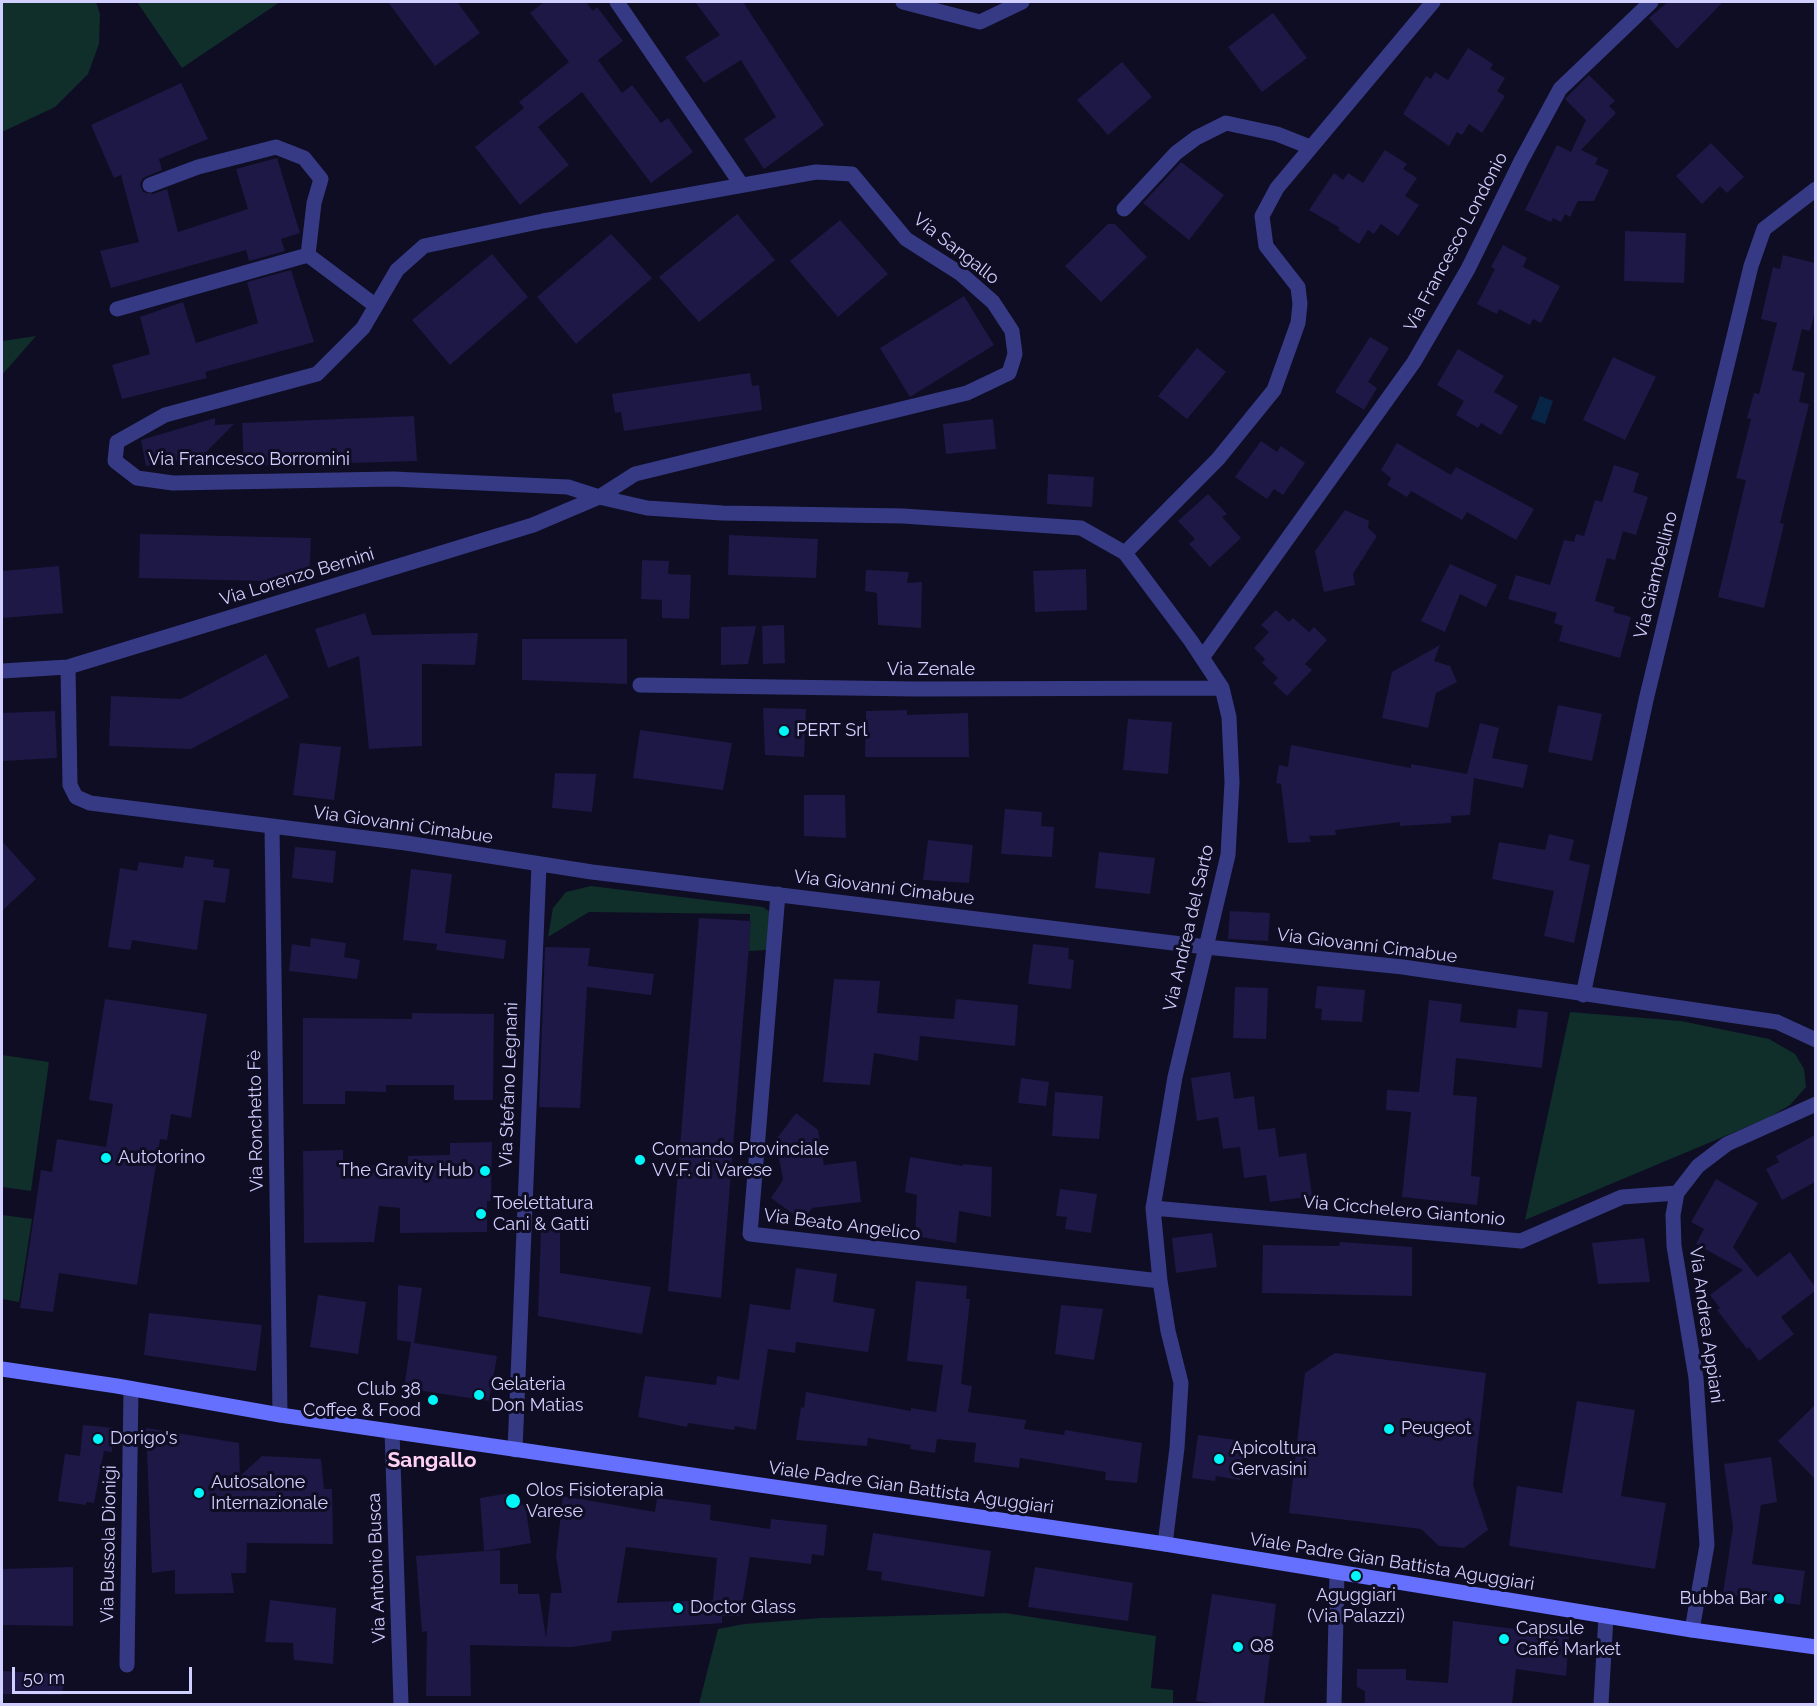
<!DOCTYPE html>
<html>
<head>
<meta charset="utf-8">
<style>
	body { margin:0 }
	#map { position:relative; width:1817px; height:1706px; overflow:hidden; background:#0f0d23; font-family:Raleway,sans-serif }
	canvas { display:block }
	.frame { position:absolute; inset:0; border:3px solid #d1cfff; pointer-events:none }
	.scale { position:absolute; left:12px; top:1667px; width:180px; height:27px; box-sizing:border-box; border:3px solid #d1cfff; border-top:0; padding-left:8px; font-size:18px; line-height:21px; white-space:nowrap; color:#d1cfff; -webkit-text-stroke:4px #0f0d23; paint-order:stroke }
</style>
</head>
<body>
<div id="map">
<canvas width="1817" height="1706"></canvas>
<div class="frame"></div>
<div class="scale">50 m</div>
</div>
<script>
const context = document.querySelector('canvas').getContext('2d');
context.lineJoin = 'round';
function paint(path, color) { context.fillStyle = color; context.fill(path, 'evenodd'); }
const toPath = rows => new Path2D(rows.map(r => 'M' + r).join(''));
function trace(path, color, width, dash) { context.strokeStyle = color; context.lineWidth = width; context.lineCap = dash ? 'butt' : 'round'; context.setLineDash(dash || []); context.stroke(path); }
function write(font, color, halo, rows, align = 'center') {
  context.font = font + ' Raleway,sans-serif'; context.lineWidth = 6; context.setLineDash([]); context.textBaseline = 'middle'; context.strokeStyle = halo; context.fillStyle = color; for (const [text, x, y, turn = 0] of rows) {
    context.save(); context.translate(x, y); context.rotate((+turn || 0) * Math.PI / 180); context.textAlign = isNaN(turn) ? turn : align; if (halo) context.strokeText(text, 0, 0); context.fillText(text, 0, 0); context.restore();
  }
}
const green = toPath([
	[2,2,96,2,100,14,99,44,88,74,55,107,2,132],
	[137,2,280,2,182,68],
	[36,336,2,375,2,341],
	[591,886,763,907,770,912,767,950,749,951,750,914,589,912,548,937,553,908,566,892],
	[1570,1012,1681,1021,1769,1039,1795,1054,1804,1069,1806,1087,1790,1105,1768,1118,1525,1220],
	[2,1055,49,1062,31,1191,2,1187],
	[2,1215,32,1219,19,1302,2,1299],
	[1005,1613,1156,1636,1151,1688,1173,1690,1173,1704,699,1704,718,1629,744,1624,821,1618]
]);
const water = toPath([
	[1540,396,1553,401,1545,424,1531,419]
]);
const building = toPath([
	[388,2,457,2,480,33,435,66],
	[544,2,586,2,593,11,597,7,623,41,598,60,622,93,632,85,661,123,668,118,693,152,651,183,582,92,538,127,569,165,520,205,475,147,524,108,519,102,569,62,530,13],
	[695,2,743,2,824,125,764,169,744,139,776,117,741,60,704,83,685,57,720,35],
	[1668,2,1723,2,1677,49,1649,18],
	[1273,13,1307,58,1262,92,1228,47],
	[1468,48,1493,64,1490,69,1505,78,1497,91,1505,96,1482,133,1469,124,1462,135,1457,132,1449,146,1403,114,1426,76,1431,79,1435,72,1448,80],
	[1122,62,1152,97,1108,135,1077,100],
	[1589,75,1615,101,1609,106,1616,113,1581,150,1598,158,1595,164,1609,170,1594,201,1578,201,1570,217,1565,214,1561,222,1553,218,1551,222,1525,210,1557,145,1571,152,1586,120,1565,99],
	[181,83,208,139,159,159,162,170,143,178,140,184,143,192,153,194,167,189,178,232,248,209,236,169,277,158,300,233,281,239,285,251,249,261,246,250,111,288,100,251,139,242,121,175,114,178,91,125],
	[1711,143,1744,177,1727,193,1720,186,1702,204,1676,176],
	[1385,150,1407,164,1403,169,1417,178,1405,196,1419,205,1398,236,1381,224,1374,234,1368,230,1359,244,1338,230,1340,228,1309,210,1334,173,1343,180,1348,173,1363,183],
	[1181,162,1224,195,1189,240,1143,203],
	[737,214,775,260,699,322,659,277],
	[840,220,888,274,838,317,790,261],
	[1108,224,1115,224,1147,257,1101,302,1065,266],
	[1625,231,1686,233,1684,283,1624,281],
	[611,234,652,278,576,344,537,297],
	[1503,245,1527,258,1523,267,1560,286,1541,323,1533,319,1530,325,1499,309,1497,314,1477,304,1495,269,1491,267],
	[492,254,528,297,450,365,412,320],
	[1783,255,1815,263,1815,311,1810,331,1802,329,1792,370,1805,373,1799,402,1809,404,1780,523,1784,524,1764,608,1718,597,1746,480,1736,478,1751,419,1747,418,1754,393,1759,394,1777,323,1761,319,1773,267,1780,269],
	[291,270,314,342,205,372,207,378,122,399,112,365,150,354,140,317,183,302,196,343,258,323,247,282],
	[964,296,994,345,910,397,880,348],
	[1370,337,1389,348,1368,382,1377,388,1364,410,1335,392],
	[1197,348,1226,372,1187,419,1158,396],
	[1458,349,1504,376,1494,392,1518,406,1501,435,1481,423,1478,428,1456,415,1464,401,1437,385],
	[1613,357,1656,377,1625,440,1583,420],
	[750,373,752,386,759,385,762,410,624,431,621,412,615,413,612,394],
	[414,416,417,461,244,466,242,423],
	[215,418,215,425,234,424,202,456,146,466,141,440],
	[993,419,996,449,946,454,943,424],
	[1261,441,1277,452,1281,446,1305,463,1283,495,1274,489,1267,499,1235,477],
	[1397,443,1451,475,1456,467,1534,509,1516,540,1467,512,1462,520,1411,491,1407,497,1387,485,1391,478,1381,470],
	[1614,465,1639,473,1633,492,1648,497,1636,535,1623,531,1615,560,1607,558,1595,601,1615,607,1613,612,1631,617,1620,658,1559,641,1563,626,1554,623,1557,613,1508,599,1516,575,1550,585,1564,540,1574,542,1576,534,1584,536,1595,500,1602,502],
	[1048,474,1094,477,1092,507,1047,504],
	[1208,494,1227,514,1222,517,1241,538,1210,567,1189,544,1195,539,1178,521],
	[1345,510,1369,521,1368,528,1377,536,1353,574,1355,585,1324,592,1315,551],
	[140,534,311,538,309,582,139,578],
	[729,535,818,539,816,578,728,575],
	[642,560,669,561,668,574,691,575,689,619,662,618,662,600,641,599],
	[1450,564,1497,585,1486,607,1460,594,1445,632,1421,621],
	[59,566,63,613,2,618,2,571],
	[1086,569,1087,610,1035,612,1033,571],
	[866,570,909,572,907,583,922,582,921,628,878,625,877,593,865,591],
	[1276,610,1289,622,1293,618,1309,632,1314,627,1327,640,1305,664,1312,670,1287,696,1273,683,1278,678,1262,663,1265,659,1254,648,1269,632,1261,625],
	[365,613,372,635,478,633,475,665,422,664,422,746,369,749,359,656,328,668,315,629],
	[784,625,785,663,763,664,762,626],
	[756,626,748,664,721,665,721,627],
	[522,639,627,639,627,684,522,680],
	[1440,645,1434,661,1450,666,1457,682,1436,693,1428,728,1382,718,1392,672],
	[266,654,289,697,191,749,109,746,111,696,181,699],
	[1558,705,1602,714,1592,761,1548,752],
	[763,708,806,709,804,757,765,755],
	[907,710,907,715,968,713,969,757,865,757,866,711],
	[55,711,57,758,2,761,2,713],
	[1128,719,1172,722,1168,774,1123,770],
	[1480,723,1499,728,1492,758,1528,765,1523,788,1474,778,1470,815,1451,816,1451,823,1400,826,1400,822,1335,830,1336,835,1309,836,1311,842,1288,843,1281,784,1276,783,1279,765,1288,767,1291,745,1411,768,1411,764,1467,774],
	[640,730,732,743,723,790,633,778],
	[300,743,341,747,334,800,293,795],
	[555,773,596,774,592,812,552,808],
	[804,795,845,795,846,838,804,836],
	[1005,809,1042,812,1041,826,1054,827,1052,857,1001,854],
	[1549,834,1574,840,1569,860,1590,865,1574,943,1544,936,1554,891,1492,879,1499,842,1545,850],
	[928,840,973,845,969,883,923,880],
	[2,841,36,879,2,911],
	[295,847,336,851,333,883,292,878],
	[1099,852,1155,858,1150,894,1095,888],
	[185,856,214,860,213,867,230,869,225,903,204,900,197,950,132,940,130,950,108,947,120,868,137,871,139,862,183,868],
	[411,869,452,874,445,933,506,940,504,959,436,950,437,944,403,940],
	[1230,911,1270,913,1268,941,1228,939],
	[699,918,751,921,721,1298,668,1291],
	[311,938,346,943,344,957,360,960,357,979,289,971,292,944,310,947],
	[1033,944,1069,948,1068,959,1074,960,1071,989,1028,984],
	[545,947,590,948,588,966,654,974,651,995,587,987,580,1108,539,1107],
	[834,979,880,981,877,1013,954,1019,956,999,1018,1005,1015,1046,920,1036,918,1061,874,1053,870,1085,823,1082],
	[1317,986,1365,990,1362,1022,1321,1020,1322,1009,1315,1008],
	[1235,987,1268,988,1266,1039,1233,1038],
	[105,999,207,1014,191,1118,171,1114,167,1140,160,1139,137,1285,59,1273,53,1312,20,1308,41,1170,52,1172,57,1139,106,1147,113,1104,89,1100],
	[1429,1000,1462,1004,1460,1022,1516,1028,1518,1009,1548,1012,1542,1068,1456,1058,1453,1095,1477,1097,1471,1176,1480,1177,1477,1205,1402,1197,1411,1112,1386,1110,1387,1090,1419,1092],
	[412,1013,494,1014,493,1100,454,1100,454,1085,386,1085,386,1092,345,1091,345,1104,303,1104,303,1018,412,1019],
	[1230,1072,1234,1099,1254,1096,1258,1130,1275,1128,1279,1157,1306,1153,1312,1196,1270,1202,1266,1175,1244,1178,1240,1147,1223,1149,1218,1117,1197,1121,1191,1078],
	[1021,1078,1049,1082,1046,1106,1018,1103],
	[1055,1092,1103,1096,1099,1139,1052,1136],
	[796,1113,818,1130,824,1165,856,1161,861,1202,812,1208,803,1221,771,1198,783,1180,779,1157,769,1149],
	[1815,1135,1815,1182,1782,1200,1766,1169,1779,1162,1776,1156],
	[492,1142,491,1201,487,1201,487,1232,400,1233,400,1208,379,1206,374,1242,304,1243,303,1151,343,1150,343,1166,408,1165,408,1156,450,1155,450,1143],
	[910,1157,963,1166,963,1164,992,1167,991,1217,959,1211,956,1243,915,1236,917,1195,905,1192],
	[1716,1179,1758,1203,1733,1247,1757,1277,1790,1252,1815,1287,1815,1291,1781,1317,1794,1334,1759,1361,1749,1347,1747,1349,1717,1310,1720,1308,1710,1295,1743,1270,1696,1244,1704,1229,1691,1222],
	[1060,1189,1097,1194,1091,1233,1065,1229,1067,1217,1056,1216],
	[541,1230,560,1231,560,1273,651,1287,642,1334,538,1316],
	[1212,1233,1217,1267,1176,1273,1172,1238],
	[1644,1238,1650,1282,1598,1284,1592,1243],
	[1340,1242,1412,1247,1412,1296,1262,1293,1263,1245,1339,1246],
	[796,1268,837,1274,833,1302,875,1309,868,1352,796,1342,795,1353,768,1349,756,1430,735,1426,734,1430,688,1423,687,1427,638,1417,645,1376,716,1385,717,1376,739,1380,750,1304,790,1310],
	[916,1281,967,1286,966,1299,970,1299,961,1384,972,1386,968,1412,1026,1420,1024,1429,1064,1435,1065,1430,1142,1443,1137,1483,1105,1480,1106,1472,1020,1458,1019,1468,974,1462,976,1443,937,1439,935,1453,910,1449,911,1445,868,1438,867,1446,796,1440,801,1407,804,1408,806,1392,911,1411,911,1408,936,1412,943,1365,907,1361],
	[398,1285,422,1288,414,1343,497,1356,489,1401,404,1388,411,1342,397,1340],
	[318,1295,366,1302,358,1354,310,1347],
	[1061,1305,1103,1309,1094,1360,1055,1354],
	[149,1313,262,1325,256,1371,144,1355],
	[1335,1353,1486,1373,1473,1485,1488,1530,1464,1548,1439,1546,1421,1529,1289,1513,1305,1373],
	[1577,1401,1635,1410,1621,1496,1666,1503,1655,1569,1509,1546,1517,1486,1562,1493],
	[1815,1405,1815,1479,1778,1441],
	[83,1425,114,1428,112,1452,104,1451,94,1503,86,1502,86,1505,58,1501,65,1454,80,1456],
	[146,1428,239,1443,240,1476,262,1456,321,1459,324,1489,332,1489,333,1544,247,1543,246,1573,231,1573,234,1593,175,1594,175,1570,152,1573],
	[1198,1435,1245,1441,1240,1480,1216,1476,1215,1481,1192,1478],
	[1771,1457,1777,1502,1761,1505,1752,1564,1805,1571,1800,1605,1723,1594,1733,1527,1724,1464],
	[516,1492,517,1499,521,1498,521,1505,525,1504,531,1543,484,1551,480,1498],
	[563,1496,655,1512,657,1498,711,1505,710,1520,770,1529,771,1519,827,1525,824,1556,812,1554,811,1564,750,1557,740,1616,722,1616,722,1623,612,1631,611,1641,572,1647,470,1645,471,1696,426,1696,427,1631,422,1632,416,1556,500,1550,500,1584,518,1584,518,1594,539,1594,546,1638,551,1593,562,1593,556,1556],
	[626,1547,717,1558,713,1600,617,1603],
	[873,1533,991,1551,984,1597,881,1580,882,1572,867,1570],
	[73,1567,73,1626,3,1625,2,1569],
	[1035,1567,1133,1583,1128,1621,1028,1607],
	[1212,1594,1276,1604,1264,1704,1221,1704,1196,1701],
	[270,1600,336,1608,333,1664,294,1660,293,1643,265,1642],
	[1453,1621,1569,1636,1566,1676,1516,1669,1512,1704,1365,1704,1365,1691,1357,1687,1357,1669,1406,1669,1406,1680,1448,1683],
	[2,1671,65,1674,62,1695,2,1694]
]);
const street = toPath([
	[617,2,741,184],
	[903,2,980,22,1022,2],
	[816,172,852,174,906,239,961,274,993,302,1012,331,1015,354,1009,373,967,393,635,474,599,497,568,487,393,479,173,483,137,478,115,461,117,442,165,415,317,374,363,328,397,270,424,246,543,221,816,172],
	[150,185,198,167,276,147,304,158,321,179,314,203,308,255],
	[1124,209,1176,153,1196,138,1226,123,1277,134,1310,147],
	[117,309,308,255,376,306],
	[1125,553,1218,459,1274,390,1298,323,1300,304,1298,287,1266,246,1262,216,1277,188,1433,2],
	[1202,658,1414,362,1468,269,1521,161,1560,89,1651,2],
	[68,667,70,785,76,797,90,803,406,843,592,872,1206,947,1403,967,1777,1022,1816,1040],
	[2,671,68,667,533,525,599,497,647,508,722,513,903,516,1081,528,1125,553,1191,641,1222,688,1229,717,1232,782,1228,855,1175,1077,1153,1208,1160,1281,1168,1331,1181,1383,1177,1448,1165,1544],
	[640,685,917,689,1222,688],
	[272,826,280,1415],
	[778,894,750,1234,1160,1281],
	[1583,995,1646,700,1751,266,1764,229,1816,189],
	[1153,1208,1521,1241,1622,1197,1677,1193],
	[392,1431,401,1704],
	[515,1450,539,865],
	[1692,1630,1707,1545,1696,1378,1674,1246,1673,1215,1677,1193,1698,1166,1727,1144,1816,1104],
	[127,1665,131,1389],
	[1334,1704,1337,1573],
	[1601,1704,1606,1616]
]);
const secondary = toPath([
	[2,1369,117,1386,280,1415,1165,1544,1692,1630,1816,1647]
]);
const markers = [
	[784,731,6,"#00f7fa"],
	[106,1158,6,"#00f7fa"],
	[640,1160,6,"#00f7fa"],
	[485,1171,6,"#00f7fa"],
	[481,1214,6,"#00f7fa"],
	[479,1395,6,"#00f7fa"],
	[433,1400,6,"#00f7fa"],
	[1389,1429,6,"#00f7fa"],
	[98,1439,6,"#00f7fa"],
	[1219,1459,6,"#00f7fa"],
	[199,1493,6,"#00f7fa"],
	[513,1501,8,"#00f7fa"],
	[1356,1576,6,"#00f7fa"],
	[1779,1599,6,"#00f7fa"],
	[678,1608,6,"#00f7fa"],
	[1504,1639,6,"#00f7fa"],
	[1238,1647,6,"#00f7fa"]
];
const streetNames = [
	["Via Francesco Londonio",1456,242,-62],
	["Via Sangallo",956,249,38],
	["Via Francesco Borromini",249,460],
	["Via Giambellino",1656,575,-76],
	["Via Lorenzo Bernini",297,577,-17],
	["Via Zenale",931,670],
	["Via Giovanni Cimabue",403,825,8],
	["Via Giovanni Cimabue",884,888,7],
	["Via Andrea del Sarto",1189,928,-77],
	["Via Giovanni Cimabue",1367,946,7],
	["Via Stefano Legnani",509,1085,-88],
	["Via Ronchetto Fè",256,1121,-91],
	["Via Cicchelero Giantonio",1404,1211,5],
	["Via Beato Angelico",842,1225,7],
	["Via Andrea Appiani",1706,1325,82],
	["Viale Padre Gian Battista Aguggiari",911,1488,8],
	["Via Bussola Dionigi",109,1544,-89],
	["Viale Padre Gian Battista Aguggiari",1392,1562,9],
	["Via Antonio Busca",377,1568,-92]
];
const poiNames = [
	["PERT Srl",796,731],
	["Comando Provinciale",652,1150],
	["VV.F. di Varese",652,1171],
	["Autotorino",118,1158],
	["The Gravity Hub",473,1171,"right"],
	["Toelettatura",493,1204],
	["Cani & Gatti",493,1225],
	["Gelateria",491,1385],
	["Don Matias",491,1406],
	["Club 38",421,1390,"right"],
	["Coffee & Food",421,1411,"right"],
	["Peugeot",1401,1429],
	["Dorigo's",110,1439],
	["Apicoltura",1231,1449],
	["Gervasini",1231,1470],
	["Autosalone",211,1483],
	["Internazionale",211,1504],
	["Olos Fisioterapia",526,1491],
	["Varese",526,1512],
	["Aguggiari",1356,1596,"center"],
	["(Via Palazzi)",1356,1617,"center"],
	["Bubba Bar",1767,1599,"right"],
	["Doctor Glass",690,1608],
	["Capsule",1516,1629],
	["Caffé Market",1516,1650],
	["Q8",1250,1647]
];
const quarterNames = [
	["Sangallo",432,1461]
];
paint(green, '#102e2a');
paint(water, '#092546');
paint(building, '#1d1845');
trace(street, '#363a85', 15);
trace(secondary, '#6670ff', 15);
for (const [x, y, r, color] of markers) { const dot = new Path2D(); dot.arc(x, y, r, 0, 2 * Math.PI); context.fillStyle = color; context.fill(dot); trace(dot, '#0f0d23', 2); }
write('18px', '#d1cfff', '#0f0d23', streetNames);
write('18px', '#d1cfff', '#0f0d23', poiNames, 'left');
write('bold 21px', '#ffd1f2', '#0f0d23', quarterNames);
</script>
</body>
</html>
